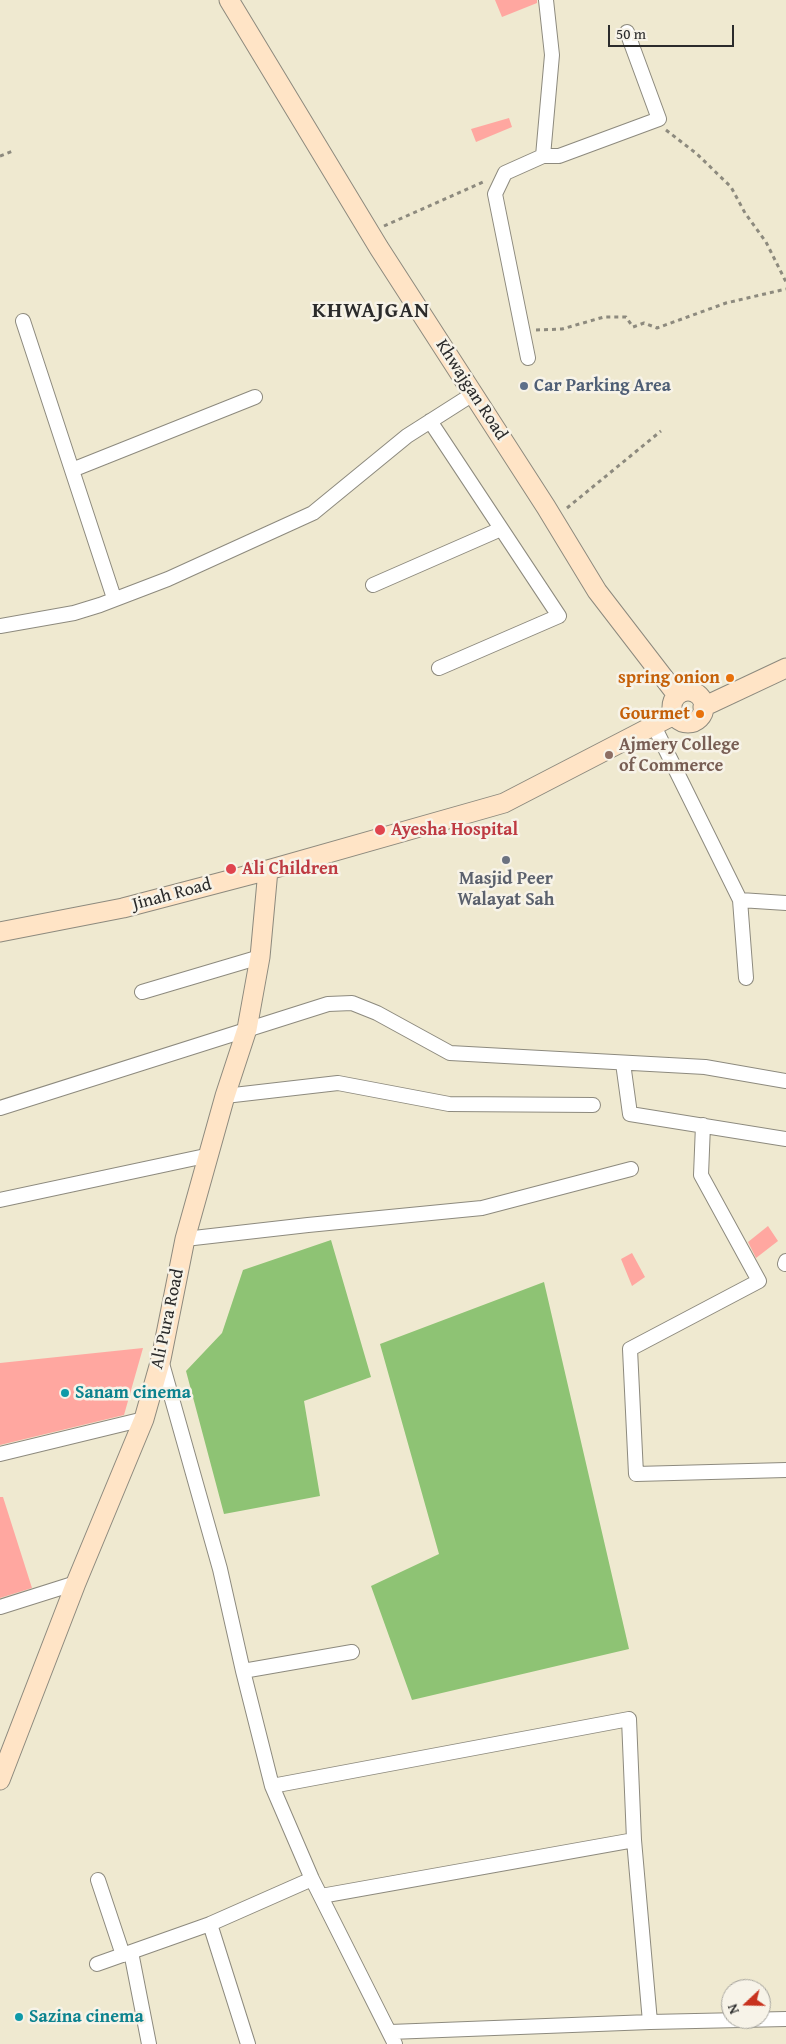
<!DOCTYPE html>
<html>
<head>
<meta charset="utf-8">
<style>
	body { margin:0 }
	#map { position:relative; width:786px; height:2044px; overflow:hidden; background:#efe9d0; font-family:"Gentium Book Plus",serif }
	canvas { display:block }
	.north { position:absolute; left:721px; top:1979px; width:50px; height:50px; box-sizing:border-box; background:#f7f3e8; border:1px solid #a5a39c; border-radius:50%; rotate:249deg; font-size:14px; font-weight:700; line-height:20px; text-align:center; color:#2b2b2b }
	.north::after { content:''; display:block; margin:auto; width:18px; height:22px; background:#c8321e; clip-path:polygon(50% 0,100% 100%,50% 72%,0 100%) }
	.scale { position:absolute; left:608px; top:25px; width:126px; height:22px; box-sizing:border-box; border:2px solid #2b2b2b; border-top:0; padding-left:6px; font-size:15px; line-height:18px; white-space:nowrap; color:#2b2b2b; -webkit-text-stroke:4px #f7f3e8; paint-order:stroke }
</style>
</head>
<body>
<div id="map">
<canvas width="786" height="2044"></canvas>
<div class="north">N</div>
<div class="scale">50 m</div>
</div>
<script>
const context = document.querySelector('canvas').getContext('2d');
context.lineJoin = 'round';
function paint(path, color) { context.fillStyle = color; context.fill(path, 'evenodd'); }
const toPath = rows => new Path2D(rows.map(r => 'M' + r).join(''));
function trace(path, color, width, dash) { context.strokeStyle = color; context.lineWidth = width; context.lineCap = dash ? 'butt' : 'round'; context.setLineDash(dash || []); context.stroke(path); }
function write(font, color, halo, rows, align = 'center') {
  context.font = font + ' "Gentium Book Plus",serif'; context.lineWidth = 5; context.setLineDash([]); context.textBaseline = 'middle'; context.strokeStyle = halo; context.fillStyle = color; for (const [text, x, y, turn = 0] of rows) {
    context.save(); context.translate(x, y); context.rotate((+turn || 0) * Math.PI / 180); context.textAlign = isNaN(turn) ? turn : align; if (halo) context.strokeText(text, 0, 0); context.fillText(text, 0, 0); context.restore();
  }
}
const green = toPath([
	[331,1240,371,1377,304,1401,320,1496,224,1514,186,1371,222,1333,243,1270],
	[544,1282,629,1649,412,1700,371,1586,439,1554,380,1344]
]);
const building = toPath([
	[495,0,537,0,537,3,502,17],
	[509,118,512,127,476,142,471,129],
	[768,1226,778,1241,756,1258,748,1242],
	[632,1253,645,1277,632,1286,621,1259],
	[143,1348,124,1415,0,1445,0,1363],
	[0,1497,3,1497,32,1588,0,1598]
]);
const path = toPath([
	[666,130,697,154,731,187,745,213,766,242,786,282],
	[0,156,13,151],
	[384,226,483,182],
	[536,330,562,329,604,317,626,317,633,327,644,323,657,328,726,303,786,289],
	[567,508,661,431]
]);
const street = toPath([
	[543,156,552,55,546,0],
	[23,321,114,598],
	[528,358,495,194,505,173,543,156,559,156,659,119,627,32],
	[430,421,559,616,439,668],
	[72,470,255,397],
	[373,585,501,529],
	[0,626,74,613,100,605,168,579,313,513,407,436,473,394],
	[654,726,740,900,746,978],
	[740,900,786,903],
	[142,992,260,957],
	[623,1063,630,1114,786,1139],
	[225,1096,338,1083,449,1104,593,1105],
	[0,1108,328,1004,352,1003,377,1013,450,1053,705,1067,786,1081],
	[703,1125,701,1175,759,1281,630,1349,636,1474,786,1470],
	[0,1200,210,1155],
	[185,1239,308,1225,482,1208,631,1169],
	[785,1264,786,1261],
	[161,1360,220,1569,243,1671,272,1786,629,1719,634,1840,650,2022],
	[0,1454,144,1419],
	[0,1607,76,1583],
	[243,1671,352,1652],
	[272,1786,312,1879,395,2044],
	[98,1880,123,1955],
	[321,1896,634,1840],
	[210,1924,248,2044],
	[131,1952,149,2044],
	[97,1964,210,1924,312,1879],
	[390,2032,650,2022,786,2019]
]);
const secondary = toPath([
	[229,0,379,248,546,507,597,591,677,695],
	'672 707a16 16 0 1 1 32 0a16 16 0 1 1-32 0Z',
	[703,707,786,668],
	[0,932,123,908,268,870,504,803,674,715],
	[0,1780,76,1583,144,1419,161,1359,185,1239,225,1096,247,1029,260,957,268,870]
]);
const markers = [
	[524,386,5,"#5c6f8a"],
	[730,678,5,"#e8710a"],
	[700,714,5,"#e8710a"],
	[609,755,5,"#8d6e63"],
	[380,830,6,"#e0444e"],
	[506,860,5,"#6b7280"],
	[231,869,6,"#e0444e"],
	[65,1393,5,"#0f9aa8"],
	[19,2017,5,"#0f9aa8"]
];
const serviceNames = [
	["Car Parking Area",534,386]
];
const streetNames = [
	["Khwajgan Road",471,390,57],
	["Jinah Road",172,895,-15],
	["Ali Pura Road",168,1319,-78]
];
const foodNames = [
	["spring onion",720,678],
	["Gourmet",690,714]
];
const educationNames = [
	["Ajmery College",619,745],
	["of Commerce",619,766]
];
const healthNames = [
	["Ayesha Hospital",391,830],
	["Ali Children",242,869]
];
const worshipNames = [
	["Masjid Peer",506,879],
	["Walayat Sah",506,900]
];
const cultureNames = [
	["Sanam cinema",75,1393],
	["Sazina cinema",29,2017]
];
const districtNames = [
	["KHWAJGAN",371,311]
];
paint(green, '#8ec374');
paint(building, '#ffa7a0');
trace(street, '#8d8a7e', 16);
trace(secondary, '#8d8a7e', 21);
trace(path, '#8d8a7e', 3, [4, 4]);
trace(street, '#fff', 14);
trace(secondary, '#ffe4c6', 19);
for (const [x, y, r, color] of markers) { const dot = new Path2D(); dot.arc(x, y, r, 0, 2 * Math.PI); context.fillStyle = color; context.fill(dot); trace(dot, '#f7f3e8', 2); }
write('bold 18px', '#4e5e75', '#f7f3e8', serviceNames, 'left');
write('18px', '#2b2b2b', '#f7f3e8', streetNames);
write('bold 18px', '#c56008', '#f7f3e8', foodNames, 'right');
write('bold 18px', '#785e54', '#f7f3e8', educationNames, 'left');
write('bold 18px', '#be3a42', '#f7f3e8', healthNames, 'left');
write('bold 18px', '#5b616d', '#f7f3e8', worshipNames);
write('bold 18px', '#0d838f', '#f7f3e8', cultureNames, 'left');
context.letterSpacing = '1px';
write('bold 22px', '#2b2b2b', '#f7f3e8', districtNames);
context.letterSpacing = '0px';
</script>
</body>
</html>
